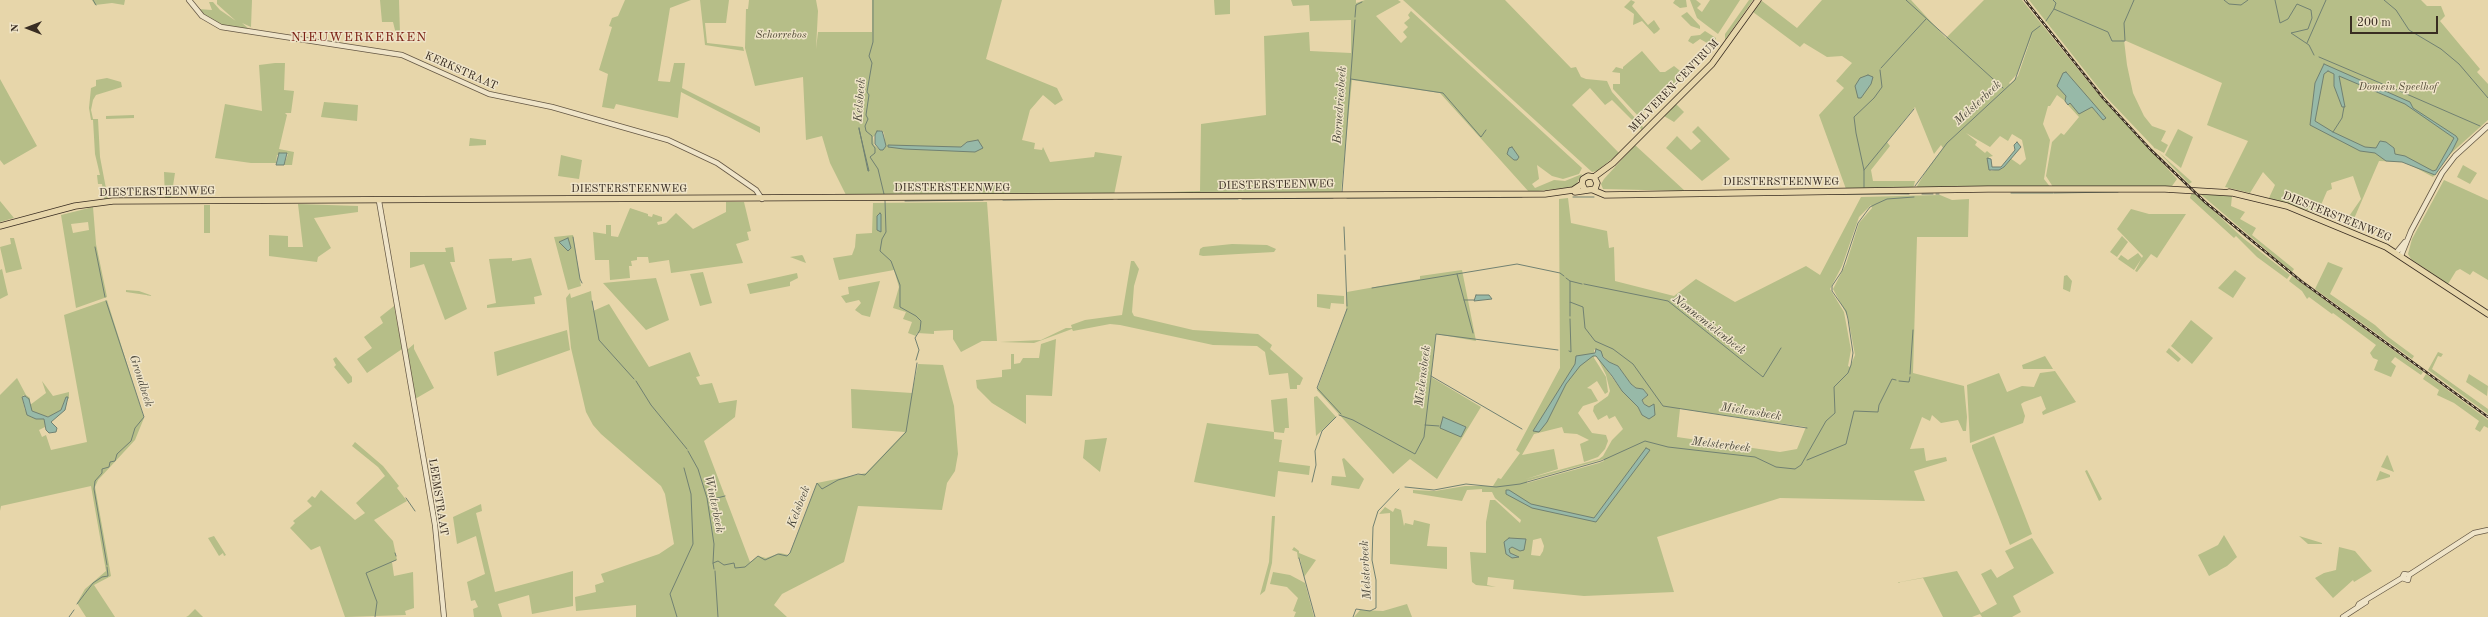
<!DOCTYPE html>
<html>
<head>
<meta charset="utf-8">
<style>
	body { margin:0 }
	#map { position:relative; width:2488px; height:617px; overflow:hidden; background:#e7d6aa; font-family:"Old Standard TT",serif }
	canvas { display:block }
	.north { position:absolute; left:8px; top:8px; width:40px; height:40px; -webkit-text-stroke:3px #efe4c8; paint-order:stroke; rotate:270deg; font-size:11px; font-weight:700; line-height:16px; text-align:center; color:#392d22 }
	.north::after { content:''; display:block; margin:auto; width:14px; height:18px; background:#392d22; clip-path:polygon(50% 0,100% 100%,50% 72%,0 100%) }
	.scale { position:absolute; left:2350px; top:16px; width:88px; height:18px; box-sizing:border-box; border:2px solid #392d22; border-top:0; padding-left:5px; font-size:12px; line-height:14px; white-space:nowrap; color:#392d22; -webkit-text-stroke:3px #efe4c8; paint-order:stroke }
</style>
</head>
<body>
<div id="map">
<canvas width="2488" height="617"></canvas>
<div class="north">N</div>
<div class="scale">200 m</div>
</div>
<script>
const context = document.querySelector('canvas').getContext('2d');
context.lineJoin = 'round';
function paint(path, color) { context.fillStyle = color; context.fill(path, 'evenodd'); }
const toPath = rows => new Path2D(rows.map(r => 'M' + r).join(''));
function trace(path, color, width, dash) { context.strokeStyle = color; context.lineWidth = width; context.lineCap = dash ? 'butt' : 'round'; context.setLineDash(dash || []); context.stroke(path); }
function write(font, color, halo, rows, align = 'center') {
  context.font = font + ' "Old Standard TT",serif'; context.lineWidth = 3; context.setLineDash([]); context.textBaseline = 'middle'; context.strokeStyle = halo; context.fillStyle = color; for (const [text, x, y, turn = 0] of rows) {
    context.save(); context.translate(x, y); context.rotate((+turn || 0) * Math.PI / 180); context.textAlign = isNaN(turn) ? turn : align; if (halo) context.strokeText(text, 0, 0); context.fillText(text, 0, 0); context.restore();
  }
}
const green = toPath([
	[92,0,125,0,124,5,112,3,95,5],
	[217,0,252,0,251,27,242,23,248,28,247,30,226,27,204,16,198,9,212,10,209,2,213,2,220,10,236,21,217,4],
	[380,0,399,0,400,34,396,34,393,22,382,22],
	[625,0,691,0,670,8,658,81,670,82,674,63,685,63,682,88,760,127,760,133,681,92,678,118,616,104,614,109,602,107,608,74,599,70,612,27,609,26,612,18,618,16],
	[700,0,729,0,726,23,705,23,707,43,743,47,744,51,705,45],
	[749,0,816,0,818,11,816,49,818,32,872,32,872,0,1002,0,986,59,1057,88,1063,100,1055,105,1043,95,1030,110,1022,140,1035,143,1034,149,1042,150,1043,147,1050,162,1094,157,1095,152,1122,156,1114,195,846,195,830,163,822,136,806,140,803,77,755,86,745,48,746,9,748,9],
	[881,130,884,133,885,143,880,150,874,145,873,137],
	[1214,0,1230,0,1230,14,1215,15],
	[1291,0,1356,0,1356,3,1365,0,1398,0,1401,2,1376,16,1401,43,1407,37,1403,32,1408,27,1404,23,1410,18,1408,15,1411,11,1582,168,1579,174,1563,179,1552,176,1537,165,1539,179,1532,184,1535,188,1554,180,1565,181,1582,174,1575,187,1529,192,1440,93,1352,80,1341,192,1144,196,1144,193,1200,191,1201,124,1266,115,1264,36,1309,32,1310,51,1351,53,1351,20,1310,21,1309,5,1293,6],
	[1403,0,1505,0,1571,68,1576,67,1581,77,1586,79,1607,81,1612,92,1643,127,1642,130,1612,100,1605,105,1590,88,1572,105,1619,153,1597,171,1592,172],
	[1631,0,1635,2,1632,6,1648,25,1654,20,1660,29,1657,32,1654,34,1642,21,1633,25,1634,14,1624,7],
	[1675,0,1686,0,1687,7,1680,8,1673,3],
	[1690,0,1696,0,1701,4,1697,8,1702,12,1710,0,1740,0,1718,34,1697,18],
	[1749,0,1753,0,1725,40,1725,34],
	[1822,0,1911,0,1946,38,1984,0,2022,0,2094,89,2177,179,2172,186,2053,187,2046,176,2052,142,2061,133,2064,135,2079,117,2068,105,2070,103,2085,109,2092,107,2103,120,2066,72,2067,99,2065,101,2057,95,2050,106,2048,106,2043,124,2050,140,2044,179,2051,188,1969,188,1968,186,1916,188,1926,171,1943,148,1941,145,1934,154,1915,107,1887,142,1890,146,1871,170,1873,181,1915,181,1913,189,1846,189,1819,115,1844,88,1836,81,1852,63,1842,56,1827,57,1804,43,1800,47,1753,12,1762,1,1797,28],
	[2033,32,2018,76,2010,84,2009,83,2017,74],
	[1966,133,1990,147,2000,136,2008,141,2012,134,2022,140,2026,159,2020,165,2010,158,2003,168,1991,171,1989,157,1993,156,1987,151,1985,153,1975,145,1977,142],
	[2029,0,2421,0,2427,6,2441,6,2445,16,2440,21,2480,69,2477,72,2488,84,2488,120,2449,155,2433,177,2405,162,2379,161,2350,228,2345,222,2361,199,2353,176,2331,183,2332,189,2327,191,2321,205,2322,215,2269,198,2275,185,2263,172,2250,193,2225,187,2248,141,2207,125,2222,83,2124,40,2127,65,2133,93,2144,116,2152,126,2166,131,2161,141,2168,145,2164,153,2153,147,2192,182,2189,184,2105,96],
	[1687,12,1700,26,1700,29,1691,26,1681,16],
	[1705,31,1716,38,1714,43,1709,44,1700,39,1693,44,1688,41,1691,36,1700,35],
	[1642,51,1660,72,1665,72,1674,66,1684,74,1639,117,1613,89,1613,84,1620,84,1620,73,1612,72,1616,67,1623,69,1623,67],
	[275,63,285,63,284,90,294,91,291,113,285,113,287,115,279,149,294,152,292,165,284,165,288,154,277,155,276,163,251,163,215,158,225,104,262,111,259,65],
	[107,78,121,82,122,87,96,95,93,100,91,110,93,119,98,119,100,157,108,199,104,199,102,184,98,184,97,175,100,175,95,154,93,120,91,120,89,108,91,88,96,86,96,80],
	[0,79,37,146,4,165,0,160],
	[324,102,358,105,357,121,321,117],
	[1676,104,1684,112,1674,122,1664,116],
	[134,115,134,118,106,119,106,116],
	[1698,126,1730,159,1702,181,1666,148,1677,136,1691,150,1701,141,1692,132],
	[2178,129,2193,137,2181,168,2165,155],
	[470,138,486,140,486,145,469,146],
	[1635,145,1685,191,1603,189,1601,184,1604,179],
	[561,155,582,160,579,179,558,176],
	[2463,165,2477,173,2470,184,2457,177],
	[164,172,175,173,171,199,165,199],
	[2444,180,2488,200,2488,280,2473,271,2470,275,2460,269,2456,271,2448,284,2411,259,2408,254,2412,239],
	[2192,191,2243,238,2290,275,2287,279,2257,257,2236,236,2234,238,2190,198],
	[2198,192,2232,196,2231,206,2245,212,2240,219,2256,228,2252,235,2294,269,2292,272],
	[1940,195,1952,200,1969,199,1968,237,1917,237,1913,373,1964,386,1967,417,1966,431,1963,431,1958,420,1941,423,1932,415,1930,421,1922,417,1910,449,1924,448,1926,461,1946,457,1947,461,1914,471,1925,501,1780,498,1657,537,1674,592,1584,596,1513,589,1514,580,1488,577,1487,585,1496,587,1476,585,1472,582,1470,552,1486,553,1486,522,1490,500,1495,500,1520,523,1521,520,1495,498,1492,492,1482,492,1482,489,1467,490,1462,501,1413,493,1413,490,1435,491,1465,486,1493,486,1498,478,1501,479,1520,453,1516,450,1560,368,1559,199,1568,198,1571,223,1607,231,1609,248,1614,247,1615,281,1674,296,1696,279,1735,302,1806,266,1820,275,1861,197],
	[1871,205,1872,208,1859,223,1846,264,1833,289,1848,317,1855,355,1850,367,1848,366,1851,350,1844,312,1830,289,1842,266,1859,217],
	[1596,349,1609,362,1618,366,1631,384,1636,388,1643,389,1648,395,1642,400,1646,406,1649,407,1653,404,1641,413,1638,407,1622,391,1596,355,1606,375,1610,391,1608,396,1594,406,1593,411,1598,420,1607,415,1609,419,1615,416,1623,429,1612,440,1603,456,1599,459,1526,479,1558,469,1554,449,1522,455,1534,434,1562,427,1564,433,1577,434,1589,440,1580,444,1584,462,1598,457,1605,449,1608,441,1606,435,1592,433,1578,413,1583,406,1598,401,1591,389,1587,388,1597,381,1605,394,1608,392,1606,377,1594,358,1594,350],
	[1680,409,1681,409,1806,427,1797,449,1780,452,1677,437],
	[1604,459,1604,461,1599,463,1527,483,1527,481],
	[1541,538,1544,546,1543,551,1540,556,1531,555,1533,540],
	[0,201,14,218,0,222],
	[726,202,744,202,751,231,747,232,749,240,736,244,743,263,671,273,669,260,649,263,648,257,637,257,637,260,631,261,632,266,629,266,630,278,610,280,609,260,595,260,593,232,606,234,606,225,611,225,611,236,618,237,630,208,648,214,648,216,652,217,653,214,662,217,662,221,657,222,658,225,666,223,676,213,693,229,726,212],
	[987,202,997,341,982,341,961,352,953,339,953,330,934,331,934,334,917,333,916,336,908,333,912,322,903,319,906,312,893,308,899,287,894,270,839,280,833,258,852,255,855,247,856,234,872,233,873,203],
	[298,204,358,206,358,212,314,218,331,248,318,257,317,262,269,256,269,235,288,236,288,247,303,247],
	[204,205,210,205,210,233,204,233],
	[93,207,96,244,107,297,76,308,61,215],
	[88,222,89,230,73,233,71,224],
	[2131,209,2149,214,2186,214,2157,258,2151,254,2137,272,2135,271,2143,256,2117,229],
	[573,235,581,286,568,290,554,237],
	[2122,236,2128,242,2117,257,2110,252],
	[10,238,14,238,22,269,6,273,0,247,11,244],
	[1232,244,1267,245,1276,249,1274,252,1203,256,1199,255,1200,249,1203,247],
	[453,247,455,262,450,262,467,309,445,320,424,264,410,268,410,252,446,252,445,248],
	[2138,253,2142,258,2134,270,2118,259,2121,255,2128,260],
	[803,256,806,263,790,257,802,255],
	[512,258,512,261,531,258,542,295,534,297,535,304,487,308,487,305,496,303,489,259],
	[1131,261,1134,261,1139,269,1134,286,1132,312,1134,316,1193,330,1258,334,1272,345,1270,349,1303,378,1300,385,1297,385,1297,389,1290,389,1288,373,1269,375,1265,352,1257,346,1213,345,1120,325,1110,324,1073,331,1072,329,1034,343,1000,342,1041,340,1066,328,1072,328,1071,325,1085,320,1122,315],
	[2328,262,2343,268,2330,294,2375,325,2387,336,2414,356,2412,359,2315,289],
	[2,269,8,295,0,299,0,270],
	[1462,270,1476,341,1436,334,1431,377,1481,407,1437,479,1410,459,1393,474,1317,390,1346,311,1347,292,1420,279,1420,276],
	[2235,270,2246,278,2233,298,2218,288],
	[703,272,712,303,700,306,690,274],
	[797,273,798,278,790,282,790,286,750,294,747,284],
	[2067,275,2072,281,2070,292,2063,289,2064,276],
	[2292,276,2423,372,2421,375,2395,357,2391,362,2396,366,2391,377,2374,370,2378,360,2373,358,2370,353,2376,345,2333,313,2332,314,2309,297,2307,299,2302,291,2289,281],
	[656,278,669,320,646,330,603,283],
	[880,281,870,317,862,315,855,310,861,303,859,300,846,303,841,296,849,294,848,287],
	[126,290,139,291,153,296,126,292],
	[591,291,593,311,609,304,649,367,690,352,700,376,696,377,700,385,712,383,719,403,737,400,735,417,704,441,750,562,758,556,766,558,780,553,789,555,817,483,866,473,905,432,852,428,851,389,912,393,918,364,943,365,954,406,958,454,955,471,947,483,942,510,858,506,844,562,782,594,774,605,787,617,636,617,636,605,576,611,575,597,596,592,595,585,604,582,601,574,659,554,674,544,665,494,661,486,601,434,593,425,586,412,571,348,566,298,570,293,571,298],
	[1317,294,1344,296,1344,304,1331,303,1330,309,1317,307],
	[107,300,144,418,135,440,98,480,95,487,111,576,94,585,115,617,86,617,77,603,85,589,106,571,91,486,1,506,0,511,0,395,17,378,26,395,30,398,30,405,46,393,42,381,53,396,69,392,69,399,66,397,61,410,52,416,43,417,32,411,29,405,29,399,24,395,22,397,25,410,31,417,44,419,46,422,45,427,39,430,42,437,46,435,51,450,87,442,64,315],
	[394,306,402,349,367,373,357,359,372,348,364,337,383,323,380,317],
	[2191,320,2213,338,2192,364,2171,346],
	[567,330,570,350,497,376,494,352],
	[1056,339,1052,396,1026,395,1026,424,992,403,977,388,976,380,1002,377,1002,370,1011,369,1011,354,1014,354,1014,364,1020,363,1023,358,1039,358,1041,344],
	[414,344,414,349,434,388,415,399,407,350],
	[2169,348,2181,359,2178,362,2166,352],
	[2438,352,2443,354,2441,357,2438,356,2432,369,2488,409,2488,414,2428,370],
	[2045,356,2053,369,2023,369,2022,365],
	[336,357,352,377,352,382,348,384,334,367,336,365,333,359],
	[2055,371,2076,402,2043,415,2042,412,2046,409,2041,396,2024,402,2021,404,2025,416,2023,423,1970,443,1967,385,1999,373,2007,392,2022,386,2034,387,2040,373],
	[2426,374,2488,420,2488,428,2484,426,2480,432,2475,429,2479,421,2454,403,2437,395,2439,390,2423,379],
	[2469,374,2488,386,2487,396,2466,382],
	[1317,396,1336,417,1316,436,1314,401,1314,397],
	[1287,398,1289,428,1285,428,1284,433,1274,432,1274,439,1282,440,1279,462,1310,466,1309,475,1278,471,1275,497,1194,482,1207,423,1274,432,1271,400],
	[1994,436,2032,534,2010,545,1972,448,1972,445],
	[1107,438,1100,472,1083,458,1085,440],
	[355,442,383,466,399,486,397,488,407,501,374,520,393,541,397,560,392,562,394,576,413,572,414,608,405,611,406,615,345,617,320,546,311,550,290,528,295,523,293,521,312,506,307,501,312,496,315,498,321,490,355,520,365,513,356,503,385,476,378,467,352,446],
	[2387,455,2388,456,2394,472,2381,467],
	[1344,458,1364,479,1359,489,1331,485,1332,476,1346,477,1342,459],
	[2087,470,2102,499,2099,501,2085,471],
	[2380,471,2390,475,2390,477,2376,481],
	[481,504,482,511,476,513,495,592,573,571,573,606,532,614,529,595,498,604,502,617,474,617,473,609,478,607,475,600,471,601,467,582,485,574,476,536,457,544,453,517],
	[1385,507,1393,512,1395,508,1401,510,1404,526,1405,523,1413,525,1414,520,1430,524,1427,546,1447,547,1447,569,1390,564,1390,513,1379,514],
	[1272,516,1275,516,1272,563,1265,591,1260,595,1269,562],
	[2224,535,2237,557,2227,566,2209,576,2198,555,2218,545],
	[214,536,226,555,224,556,223,553,219,556,208,538],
	[2299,536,2322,543,2322,544,2308,544],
	[2032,538,2054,573,2013,596,2021,612,2012,617,1982,617,1980,614,1972,617,1943,617,1923,578,1895,583,1957,571,1981,613,1997,604,1981,574,1991,569,1997,578,2014,568,2005,551],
	[1294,547,1299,551,1299,553,1316,560,1304,577,1300,558,1298,559,1297,552,1292,550],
	[2339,547,2355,551,2372,571,2354,582,2353,580,2333,598,2315,578,2324,573,2336,570],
	[1273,572,1290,575,1305,583,1314,617,1294,617,1296,612,1293,611,1298,598,1287,587,1270,584],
	[1407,604,1412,617,1354,617,1360,610,1383,611],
	[195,609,203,617,186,617,188,616]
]);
const water = toPath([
	[2324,64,2410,102,2413,108,2456,136,2458,139,2452,151,2435,175,2402,162,2386,161,2375,153,2360,151,2310,125,2315,83,2324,64],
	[2328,71,2334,74,2334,86,2342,107,2345,107,2339,76,2405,104,2454,138,2436,170,2433,171,2405,156,2395,154,2394,148,2386,142,2380,141,2376,148,2365,147,2333,132,2315,121,2324,74,2328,71],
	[2066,72,2106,118,2103,120,2092,107,2079,114,2070,103,2068,105,2065,101,2066,96,2057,86,2063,73,2066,72],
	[1868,75,1873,77,1871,84,1861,98,1858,98,1855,86,1860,78,1868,75],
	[859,128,859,129,869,171,868,171,859,128],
	[877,131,882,131,883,134,886,146,883,150,880,150,875,144,875,135,877,131],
	[978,140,983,148,975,152,904,149,888,147,888,145,961,147,967,142,978,140],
	[2017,142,2021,147,2004,167,1999,170,1989,170,1987,158,1991,159,1992,167,2001,167,2015,150,2014,145,2017,142],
	[1512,147,1519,157,1517,160,1514,160,1507,154,1509,148,1512,147],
	[279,153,287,153,284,165,276,165,279,153],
	[880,213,881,214,881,232,877,230,877,216,880,213],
	[568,238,571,248,568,251,559,242,568,238],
	[1476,295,1489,295,1492,299,1474,301,1476,295],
	[1596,349,1601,351,1603,357,1609,362,1618,366,1631,384,1636,388,1643,389,1648,395,1642,400,1644,404,1649,407,1654,404,1655,415,1649,419,1642,415,1638,407,1622,391,1612,376,1596,356,1593,356,1580,366,1566,384,1547,422,1539,432,1533,431,1575,364,1576,356,1595,353,1596,349],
	[25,396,29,399,32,411,48,417,61,410,66,397,68,397,65,410,51,422,57,428,56,432,49,433,46,430,44,419,36,419,27,415,22,397,25,396],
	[1443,417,1466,427,1461,437,1440,428,1443,417],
	[1646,448,1650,450,1596,522,1532,508,1506,494,1506,490,1509,490,1531,504,1594,518,1646,448],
	[1509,538,1526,539,1524,550,1520,551,1512,547,1509,549,1510,553,1519,557,1512,558,1506,554,1504,542,1509,538]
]);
const stream = toPath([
	[93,0,96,5],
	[873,0,873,42,869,56,872,63,867,92,869,95,866,115,868,119,865,126,866,131,872,136,872,144,875,148,875,153,870,157,878,169,884,194],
	[1906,0,2003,88],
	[2224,0,2229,4,2241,5,2248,0],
	[2275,0,2280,23,2288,19,2297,4,2311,10,2312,18,2308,29,2291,33,2309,45,2314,55],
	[2384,0,2396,10,2409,30,2441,49,2459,64,2488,98],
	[2054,9,2108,32,2112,41,2125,41,2124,23,2134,0],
	[1355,17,1356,5,1362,2],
	[2046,21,2054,9,2056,3,2053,0],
	[2307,43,2326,0],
	[2319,57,2392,88],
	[1881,68,1926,19],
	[1351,79,1443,93,1481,137,1486,130],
	[2395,89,2480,126],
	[2333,132,2342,118,2344,107],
	[1864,170,1914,109],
	[1915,186,1947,143,2015,80,2032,32,2040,26],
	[1864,187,1864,170,1856,133,1854,117,1874,98,1882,87,1880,70],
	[1342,192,1355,20],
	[2011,193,2053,193],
	[2054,193,2118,192],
	[1826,194,1909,194],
	[1922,194,1933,194],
	[1936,194,1939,194],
	[1573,197,1594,197],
	[1347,198,1522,197],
	[1118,199,1238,199],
	[1242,199,1333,198],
	[1003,200,1113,199],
	[885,201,886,232,882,239,880,251,891,261,900,285,900,307,916,316,921,321,920,330,915,338,919,350,916,360],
	[905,201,983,200],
	[1344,227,1345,250],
	[573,237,580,279,582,283],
	[95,247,105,297],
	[1345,255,1347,306],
	[1457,274,1473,333],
	[1566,278,1570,281],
	[1584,284,1668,301,1763,377,1781,348],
	[1372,288,1517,264,1560,273,1564,276],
	[1464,300,1474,300],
	[106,301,144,417,135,428,131,441,117,454,115,461,110,462,109,467,102,469,102,473,95,481,94,489,107,565],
	[592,301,599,340,634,379],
	[1570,302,1570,281,1582,284],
	[1570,316,1570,302,1583,307,1585,328,1595,341,1613,349,1633,364,1663,406,1807,428],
	[1569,351,1571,352,1570,319],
	[1910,374,1913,330],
	[1431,376,1522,429],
	[636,381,651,405,687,449],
	[1899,381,1909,382,1910,377],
	[1341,414,1317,388,1347,309],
	[1339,415,1353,420,1415,454,1424,437,1436,334,1558,350],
	[1425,425,1439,426],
	[688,451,698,469,707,498,714,544,713,563],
	[1807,460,1846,444,1854,411,1878,412,1879,405,1892,379,1896,380],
	[1312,482,1316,465,1315,451,1322,431,1336,417],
	[1405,487,1434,490,1466,484,1496,487,1520,484,1601,461,1645,441,1668,447,1755,457,1776,467,1795,469,1801,465,1826,421,1835,413,1834,387,1848,373,1851,365,1853,353,1848,319,1846,311,1832,291,1832,286,1842,271,1858,223,1870,207,1876,204,1887,199,1914,197],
	[406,498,415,511],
	[709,500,725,496],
	[395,553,396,556],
	[1299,558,1315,617],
	[714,569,713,563,718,561,724,565,734,563,735,568,745,567,758,556,765,560,778,554,787,556,790,553,817,483,822,489,838,480,858,474,865,475,906,432,917,363],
	[715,571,718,617],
	[77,604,93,583,102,577,108,576,107,567],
	[69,617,74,610],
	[375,617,377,602,366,573,396,560],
	[677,617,670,594,693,544,691,494,684,468],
	[1353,617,1356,609,1370,611,1376,608,1376,580,1372,560,1373,527,1378,511,1399,489]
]);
const minor = toPath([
	[189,0,202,16,221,27,402,55,489,94,552,107,668,140,717,163,756,190,762,199],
	[379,201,435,525,444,617],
	[2396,253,2405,242],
	[2401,256,2411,231,2442,173,2455,156,2488,126],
	[2409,575,2474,533,2488,530],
	[2402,578,2408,580,2409,575],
	[2357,608,2359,604,2402,578,2404,574,2409,575],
	[2343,617,2366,602]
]);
const major = toPath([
	[1594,177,1613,163,1712,64,1758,0],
	[1593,190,1605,195,1988,189,2165,189,2232,193],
	[1575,192,1595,189,1597,183,1594,177,1588,176,1583,179,1582,184,1585,190],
	[2229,192,2287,206,2386,247,2488,314],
	[0,226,75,206,113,201,1545,194,1573,190,1582,184]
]);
const rail = toPath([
	[2025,0,2103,98,2151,150,2205,202,2301,281,2488,417]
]);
const parkNames = [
	["Schorrebos",781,35],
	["Domein Speelhof",2398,87]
];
const streetNames = [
	["KERKSTRAAT",461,71,24],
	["MELVEREN-CENTRUM",1674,86,-46],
	["DIESTERSTEENWEG",1781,182],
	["DIESTERSTEENWEG",1276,185,-1],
	["DIESTERSTEENWEG",952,188],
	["DIESTERSTEENWEG",629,189],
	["DIESTERSTEENWEG",157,192,-1],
	["DIESTERSTEENWEG",2337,217,22],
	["LEEMSTRAAT",438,497,81]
];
const waterNames = [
	["Kelsbeek",860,100,-85],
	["Melsterbeek",1978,103,-43],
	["Bornedriesbeek",1340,105,-86],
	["Nonnemielenbeek",1709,325,38],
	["Mielensbeek",1423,376,-83],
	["Grondbeek",141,381,72],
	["Mielensbeek",1751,412,9],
	["Melsterbeek",1721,445,7],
	["Winterbeek",714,504,78],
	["Kelsbeek",799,507,-69],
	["Melsterbeek",1366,570,-93]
];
const quarterNames = [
	["NIEUWERKERKEN",359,38]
];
paint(green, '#b6be88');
paint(water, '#97b9a8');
trace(water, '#718172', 1);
trace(stream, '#718172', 1);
trace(minor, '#645744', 6);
trace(major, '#392d22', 7);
trace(minor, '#efe4c8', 4.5);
trace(major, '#e7d6aa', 5.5);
trace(rail, '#392d22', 2.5);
trace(rail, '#efe4c8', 1, [3]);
write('italic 11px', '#524a36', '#efe4c8', parkNames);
write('11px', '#392d22', '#efe4c8', streetNames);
write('italic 12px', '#4c493d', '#efe4c8', waterNames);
context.letterSpacing = '1px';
write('13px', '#7a1f14', '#efe4c8', quarterNames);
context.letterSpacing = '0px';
</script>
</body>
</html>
